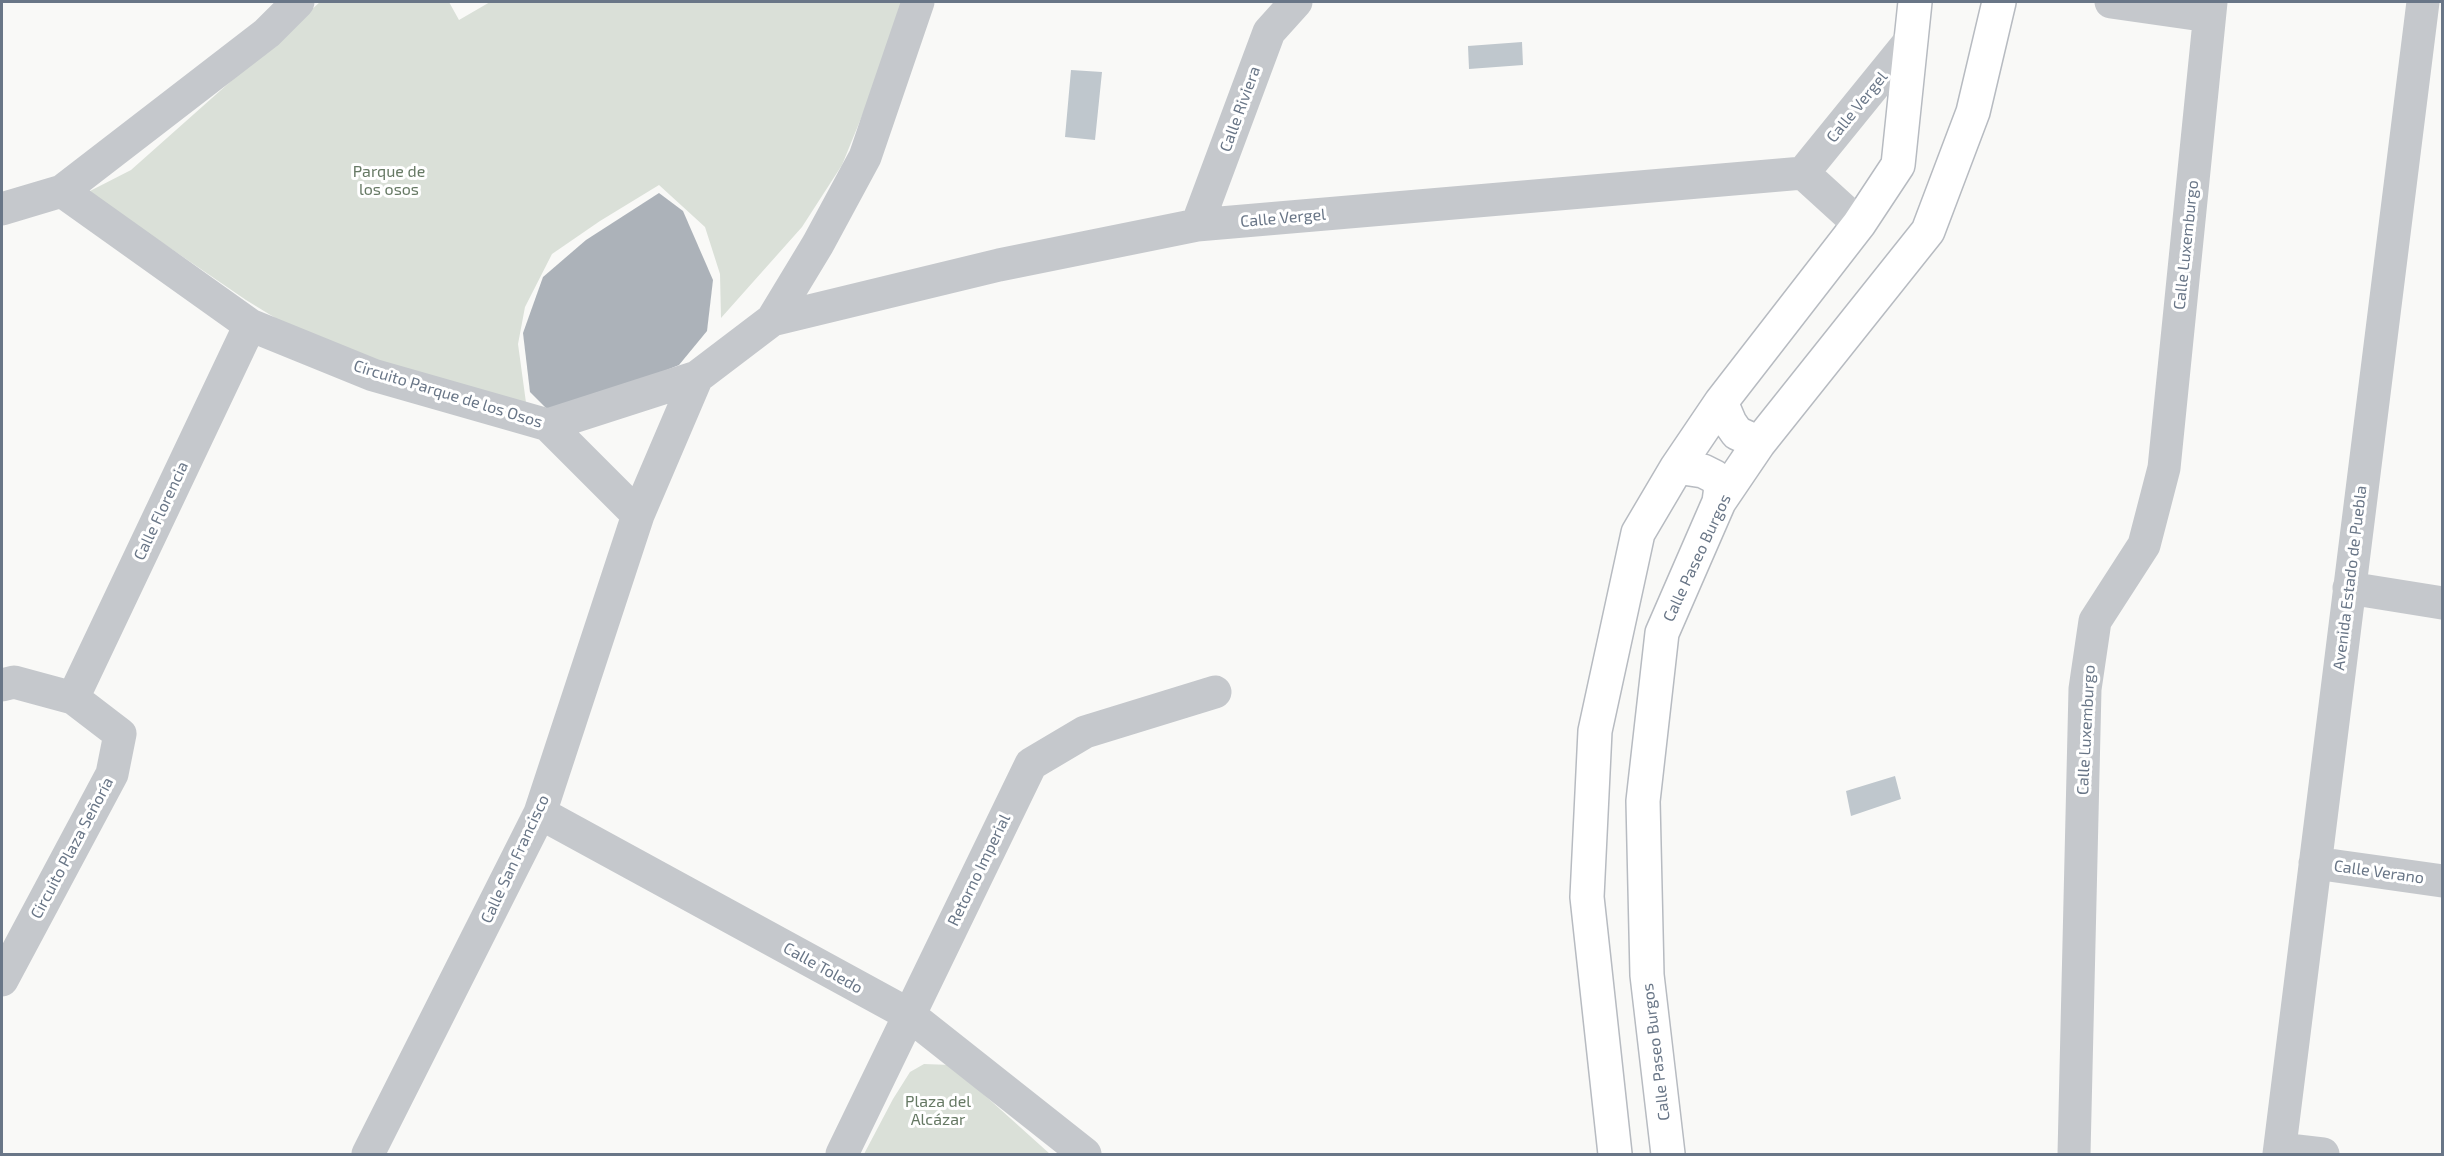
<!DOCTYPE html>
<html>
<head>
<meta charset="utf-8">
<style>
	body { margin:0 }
	#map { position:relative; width:2444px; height:1156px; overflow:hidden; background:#f9f9f7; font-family:"Exo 2",sans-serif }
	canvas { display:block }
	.frame { position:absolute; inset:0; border:3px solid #697687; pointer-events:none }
</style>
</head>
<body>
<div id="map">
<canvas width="2444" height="1156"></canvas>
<div class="frame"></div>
</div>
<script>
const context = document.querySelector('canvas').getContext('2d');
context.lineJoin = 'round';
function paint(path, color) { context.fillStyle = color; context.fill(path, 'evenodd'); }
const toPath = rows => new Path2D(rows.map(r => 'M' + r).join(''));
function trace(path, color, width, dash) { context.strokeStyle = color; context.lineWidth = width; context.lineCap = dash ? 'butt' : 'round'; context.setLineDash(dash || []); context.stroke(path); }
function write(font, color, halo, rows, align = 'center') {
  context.font = font + ' "Exo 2",sans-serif'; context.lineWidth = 6; context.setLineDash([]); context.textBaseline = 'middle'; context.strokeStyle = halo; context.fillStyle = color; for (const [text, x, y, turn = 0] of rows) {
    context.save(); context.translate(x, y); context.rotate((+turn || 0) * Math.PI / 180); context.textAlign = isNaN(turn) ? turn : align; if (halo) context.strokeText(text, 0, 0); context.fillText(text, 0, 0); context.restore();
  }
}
const green = toPath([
	[320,2,449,2,459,20,490,2,902,2,875,84,842,165,802,227,721,318,720,274,705,227,659,185,600,221,552,254,525,307,518,344,527,410,347,362,246,300,88,192,131,170],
	[924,1064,951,1065,1050,1154,864,1154,893,1099,910,1072]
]);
const water = toPath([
	[1522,42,1523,65,1469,69,1468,46],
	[1071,70,1102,72,1095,140,1065,137],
	[1895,776,1901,799,1851,816,1846,791]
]);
const building = toPath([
	[659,193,683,211,713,280,707,331,679,365,566,411,546,408,530,392,523,333,543,277,586,240]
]);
const street = toPath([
	[2111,2,2209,16],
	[1803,173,1859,224],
	[62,191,250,325,373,375,548,425,697,377,772,320,818,244,865,157,918,2],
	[2,209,62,191,267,33,298,2],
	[1197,225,1269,32,1296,2],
	[772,320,999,265,1197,225,1803,173,1911,40],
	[548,425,638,515],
	[2349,588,2442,603],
	[2,685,14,682,73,698,120,734,112,774,2,980],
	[73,698,250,325],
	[540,813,908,1014,1085,1154],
	[2315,863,2442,881],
	[2280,1149,2323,1154],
	[368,1154,540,813,638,515,697,377],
	[842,1154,1031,764,1085,732,1215,692],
	[2074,1154,2085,689,2095,621,2144,545,2164,468,2211,2],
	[2279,1154,2423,2]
]);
const secondary = toPath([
	[1721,402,1730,423,1737,433,1759,443],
	[1677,467,1703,471,1715,477,1721,487,1719,502],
	[1615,1154,1587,897,1595,731,1638,533,1677,467,1721,402,1859,224,1898,165,1915,2],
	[1668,1154,1647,975,1643,801,1662,633,1719,502,1759,443,1928,231,1973,112,1999,2]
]);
const streetNames = [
	["Calle Vergel",1857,107,-51],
	["Calle Riviera",1240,109,-70],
	["Calle Vergel",1283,218,-5],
	["Calle Luxemburgo",2186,245,-84],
	["Circuito Parque de los Osos",448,394,17],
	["Calle Florencia",161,511,-65],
	["Calle Paseo Burgos",1697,558,-65],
	["Avenida Estado de Puebla",2350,578,-83],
	["Calle Luxemburgo",2086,730,-87],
	["Circuito Plaza Señoría",72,848,-62],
	["Calle San Francisco",515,859,-65],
	["Retorno Imperial",979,870,-64],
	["Calle Verano",2379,872,8],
	["Calle Toledo",823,968,29],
	["Calle Paseo Burgos",1656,1052,-97]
];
const parkNames = [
	["Parque de",389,172],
	["los osos",389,190],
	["Plaza del",938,1102],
	["Alcázar",938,1120]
];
paint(green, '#dae0d8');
paint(water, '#bfc7cd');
paint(building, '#acb2b9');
trace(secondary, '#b7bbc1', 36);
trace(street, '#c5c8cc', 33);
trace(secondary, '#fff', 33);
write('16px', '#697687', '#fff', streetNames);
write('16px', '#667964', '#fff', parkNames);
</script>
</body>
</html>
